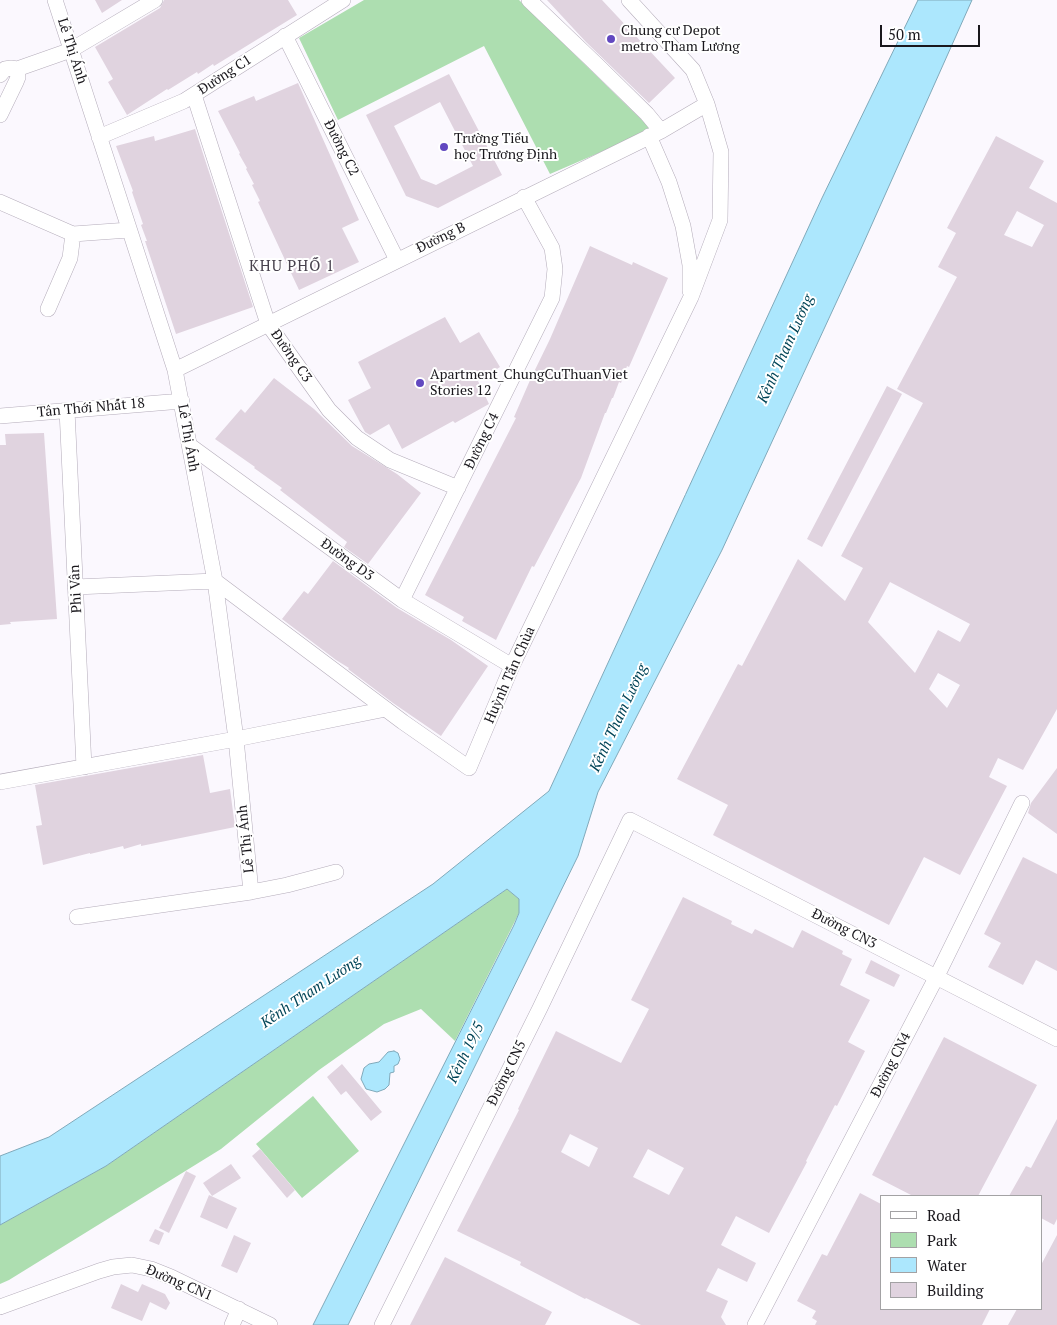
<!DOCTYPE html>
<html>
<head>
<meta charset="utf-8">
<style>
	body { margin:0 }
	#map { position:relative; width:1057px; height:1325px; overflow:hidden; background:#fbf8fe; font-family:"PT Serif",serif }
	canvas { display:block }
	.legend { position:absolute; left:880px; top:1195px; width:162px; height:115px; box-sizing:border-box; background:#fff; border:1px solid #a3a2a4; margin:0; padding:6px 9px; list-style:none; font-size:15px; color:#19171c }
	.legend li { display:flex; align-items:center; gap:10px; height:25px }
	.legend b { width:25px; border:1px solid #a3a2a4 }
	.scale { position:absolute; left:880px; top:25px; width:100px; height:22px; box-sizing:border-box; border:2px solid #19171c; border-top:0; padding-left:6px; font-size:15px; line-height:18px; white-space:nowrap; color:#19171c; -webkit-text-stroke:4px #fff; paint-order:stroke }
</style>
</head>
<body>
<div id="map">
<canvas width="1057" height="1325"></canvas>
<ul class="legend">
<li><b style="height:6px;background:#fff"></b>Road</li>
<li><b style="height:14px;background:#addeb0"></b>Park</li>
<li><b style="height:14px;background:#ace7fd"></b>Water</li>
<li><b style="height:14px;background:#e0d3df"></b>Building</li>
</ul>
<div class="scale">50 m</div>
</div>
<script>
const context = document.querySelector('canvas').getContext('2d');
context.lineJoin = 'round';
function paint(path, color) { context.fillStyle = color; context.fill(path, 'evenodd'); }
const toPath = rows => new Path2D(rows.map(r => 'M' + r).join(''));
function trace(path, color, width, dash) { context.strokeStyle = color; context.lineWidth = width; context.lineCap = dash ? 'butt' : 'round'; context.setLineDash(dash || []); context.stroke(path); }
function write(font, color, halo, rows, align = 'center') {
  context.font = font + ' "PT Serif",serif'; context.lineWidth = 4; context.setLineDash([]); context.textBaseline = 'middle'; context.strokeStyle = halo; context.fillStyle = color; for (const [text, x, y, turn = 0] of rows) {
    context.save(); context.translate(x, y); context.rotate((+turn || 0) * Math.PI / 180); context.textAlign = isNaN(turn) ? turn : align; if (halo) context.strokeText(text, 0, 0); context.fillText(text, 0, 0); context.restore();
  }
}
const green = toPath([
	[364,0,519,0,652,130,550,174,484,46,338,120,299,38],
	[507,889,519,899,519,913,455,1041,421,1009,384,1024,319,1070,221,1149,9,1280,0,1284,0,1225,106,1166],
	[313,1096,359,1151,302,1198,256,1144]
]);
const water = toPath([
	[918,0,972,0,860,251,722,550,598,792,578,856,348,1325,313,1325,514,925,519,913,519,899,507,889,106,1166,0,1225,0,1156,49,1137,433,884,549,791,822,198,918,0],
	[394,1051,398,1053,400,1059,398,1064,394,1066,394,1072,390,1073,389,1085,385,1089,377,1092,366,1089,361,1079,364,1068,369,1064,379,1062,388,1052,394,1051]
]);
const building = toPath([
	[95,0,122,0,102,13],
	[164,0,288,0,297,15,214,66,213,64,198,74,197,72,168,90,167,89,127,115,108,82,113,79,95,47,160,8],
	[547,0,602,0,675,78,649,103,586,42],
	[449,74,502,175,438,208,406,196,366,115],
	[440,102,473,166,436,185,421,179,394,126],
	[298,83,359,220,342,228,359,262,299,290,258,202,260,201,252,185,254,184,246,169,247,168,239,154,240,153,218,111,254,96,256,101],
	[195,129,253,307,176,334,145,241,147,241,141,225,143,224,132,192,133,191,116,146,154,136,155,141],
	[996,136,1044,161,1029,188,1057,203,1057,709,1023,770,998,758,989,777,1007,786,960,875,924,857,889,925,713,835,728,805,677,779,738,664,742,666,798,559,845,601,863,568,841,556,923,403,897,389,957,277,938,267,956,233,947,228],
	[1017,211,1044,225,1032,247,1004,235],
	[890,582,970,624,960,642,938,630,915,673,868,622],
	[938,673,960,685,947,708,929,689],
	[590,246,632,265,633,262,668,278,629,367,627,366,621,383,619,382,613,398,612,398,606,413,605,413,581,478,534,567,532,566,496,640,462,621,464,617,425,595,516,418,514,417,531,378,550,339],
	[445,317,460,343,479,332,500,367,478,381,489,404,455,423,453,421,402,449,389,424,370,435,365,432,348,400,371,388,358,362],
	[274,378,314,409,352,446,397,474,421,493,368,564,344,547,347,542,280,490,282,488,254,468,255,467,215,439,241,409,245,413],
	[887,386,902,394,822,547,807,539],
	[44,433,57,619,10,622,11,624,0,625,0,445,6,445,5,434],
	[333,561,397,608,451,640,488,666,441,736,393,703,348,669,349,668,336,660,282,619,304,591,308,594],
	[203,755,210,793,230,789,235,827,141,846,141,844,124,849,123,846,90,854,90,853,43,865,36,826,42,825,35,785],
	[1057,768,1057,834,1028,813,1031,803],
	[1023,857,1057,874,1057,971,1036,960,1023,985,988,967,1001,943,984,934],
	[683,897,732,921,731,924,752,934,755,929,793,948,802,930,843,951,842,954,852,959,840,985,870,1000,848,1042,865,1051,837,1106,835,1105,806,1161,807,1162,769,1233,736,1216,721,1245,756,1263,747,1282,718,1268,706,1291,728,1301,721,1317,726,1325,641,1325,586,1298,585,1299,520,1265,521,1262,457,1231,519,1110,518,1109,556,1031,621,1063,649,1009,631,1000],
	[570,1134,598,1148,589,1167,561,1152],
	[648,1149,684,1168,669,1195,633,1177],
	[871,960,900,975,894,987,865,973],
	[944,1037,1037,1085,978,1196,913,1196,872,1175],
	[342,1064,382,1112,371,1121,346,1091,341,1095,327,1077],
	[1057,1119,1057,1219,1054,1225,1041,1218,1041,1196,1009,1196,1026,1166,1031,1168],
	[260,1149,295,1190,287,1198,252,1156],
	[231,1164,241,1178,212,1196,203,1183],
	[186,1171,196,1176,169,1233,159,1228],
	[860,1193,881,1204,881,1309,990,1309,982,1325,815,1325,817,1321,812,1318,816,1311,797,1301,822,1254,827,1256],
	[209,1195,237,1208,227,1229,200,1217],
	[155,1229,164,1233,159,1245,149,1241],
	[234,1235,251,1243,237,1273,221,1266],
	[1057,1235,1057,1325,1008,1325,1017,1309,1041,1309,1041,1265],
	[445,1257,552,1312,545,1325,410,1325],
	[121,1284,138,1292,142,1284,165,1294,170,1303,166,1310,150,1302,142,1321,111,1308]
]);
const minor = toPath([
	[55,0,175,370,215,581,236,739,251,892],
	[529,0,596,64,647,114,661,131],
	[285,36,397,260],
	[0,75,5,69,11,68,17,69,71,50,155,0],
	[194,95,268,324,329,410,357,438,390,460,458,488],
	[0,115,16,82,18,77,17,69],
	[649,136,669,182,683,226,690,265,690,291],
	[99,137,184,101,343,0],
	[0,202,73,234,129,230],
	[48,309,70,258,73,234],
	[175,370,661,131,707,104],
	[67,410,84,767],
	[0,416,182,401],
	[189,445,402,600,512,666],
	[75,587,215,581,403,722,469,768,512,666,691,297,720,220,721,152,707,104,693,70,629,0],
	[402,600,552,298,555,269,552,248,524,197],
	[0,782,236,739,386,709],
	[77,917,251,892,287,885,336,872],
	[0,1307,99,1271,113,1267,132,1265,151,1269,171,1277,270,1325],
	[232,1325,239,1309],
	[382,1325,540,1008,630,820,1057,1039],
	[755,1325,937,976,1022,803]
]);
const markers = [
	[611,39,5,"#6248c0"],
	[444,147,5,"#6248c0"],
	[420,383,5,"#6248c0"]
];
const poiNames = [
	["Chung cư Depot",621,31],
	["metro Tham Lương",621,47],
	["Trường Tiểu",454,139],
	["học Trương Định",454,155],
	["Apartment_ChungCuThuanViet",430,375],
	["Stories 12",430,391]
];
const streetNames = [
	["Lê Thị Ánh",72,51,72],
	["Đường C1",225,75,-33],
	["Đường C2",341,148,63],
	["Đường B",441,238,-26],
	["Đường C3",291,356,55],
	["Tân Thới Nhất 18",91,408,-5],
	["Lê Thị Ánh",188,438,80],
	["Đường C4",482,441,-64],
	["Đường D3",347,560,36],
	["Phi Vân",76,589,-93],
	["Huỳnh Tấn Chùa",510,675,-66],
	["Lê Thị Ánh",246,839,-96],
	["Đường CN3",844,929,27],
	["Đường CN4",891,1065,-63],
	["Đường CN5",507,1073,-64],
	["Đường CN1",179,1283,23]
];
const neighbourhoodNames = [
	["KHU PHỐ 1",292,267]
];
const waterNames = [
	["Kênh Tham Lương",786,349,-66],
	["Kênh Tham Lương",619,718,-65],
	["Kênh Tham Lương",311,992,-34],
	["Kênh 19/5",466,1053,-64]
];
paint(green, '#addeb0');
paint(water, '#ace7fd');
trace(water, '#80a9ba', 1);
paint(building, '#e0d3df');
trace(minor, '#b4acba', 16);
trace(minor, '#fff', 15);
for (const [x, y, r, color] of markers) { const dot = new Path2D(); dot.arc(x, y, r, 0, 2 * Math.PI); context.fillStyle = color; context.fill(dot); trace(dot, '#fff', 2); }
write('14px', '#19171c', '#fff', poiNames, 'left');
write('14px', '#19171c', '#fff', streetNames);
context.letterSpacing = '1px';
write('15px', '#48424e', '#fff', neighbourhoodNames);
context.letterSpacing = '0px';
write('italic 15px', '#004457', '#fff', waterNames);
</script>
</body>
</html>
